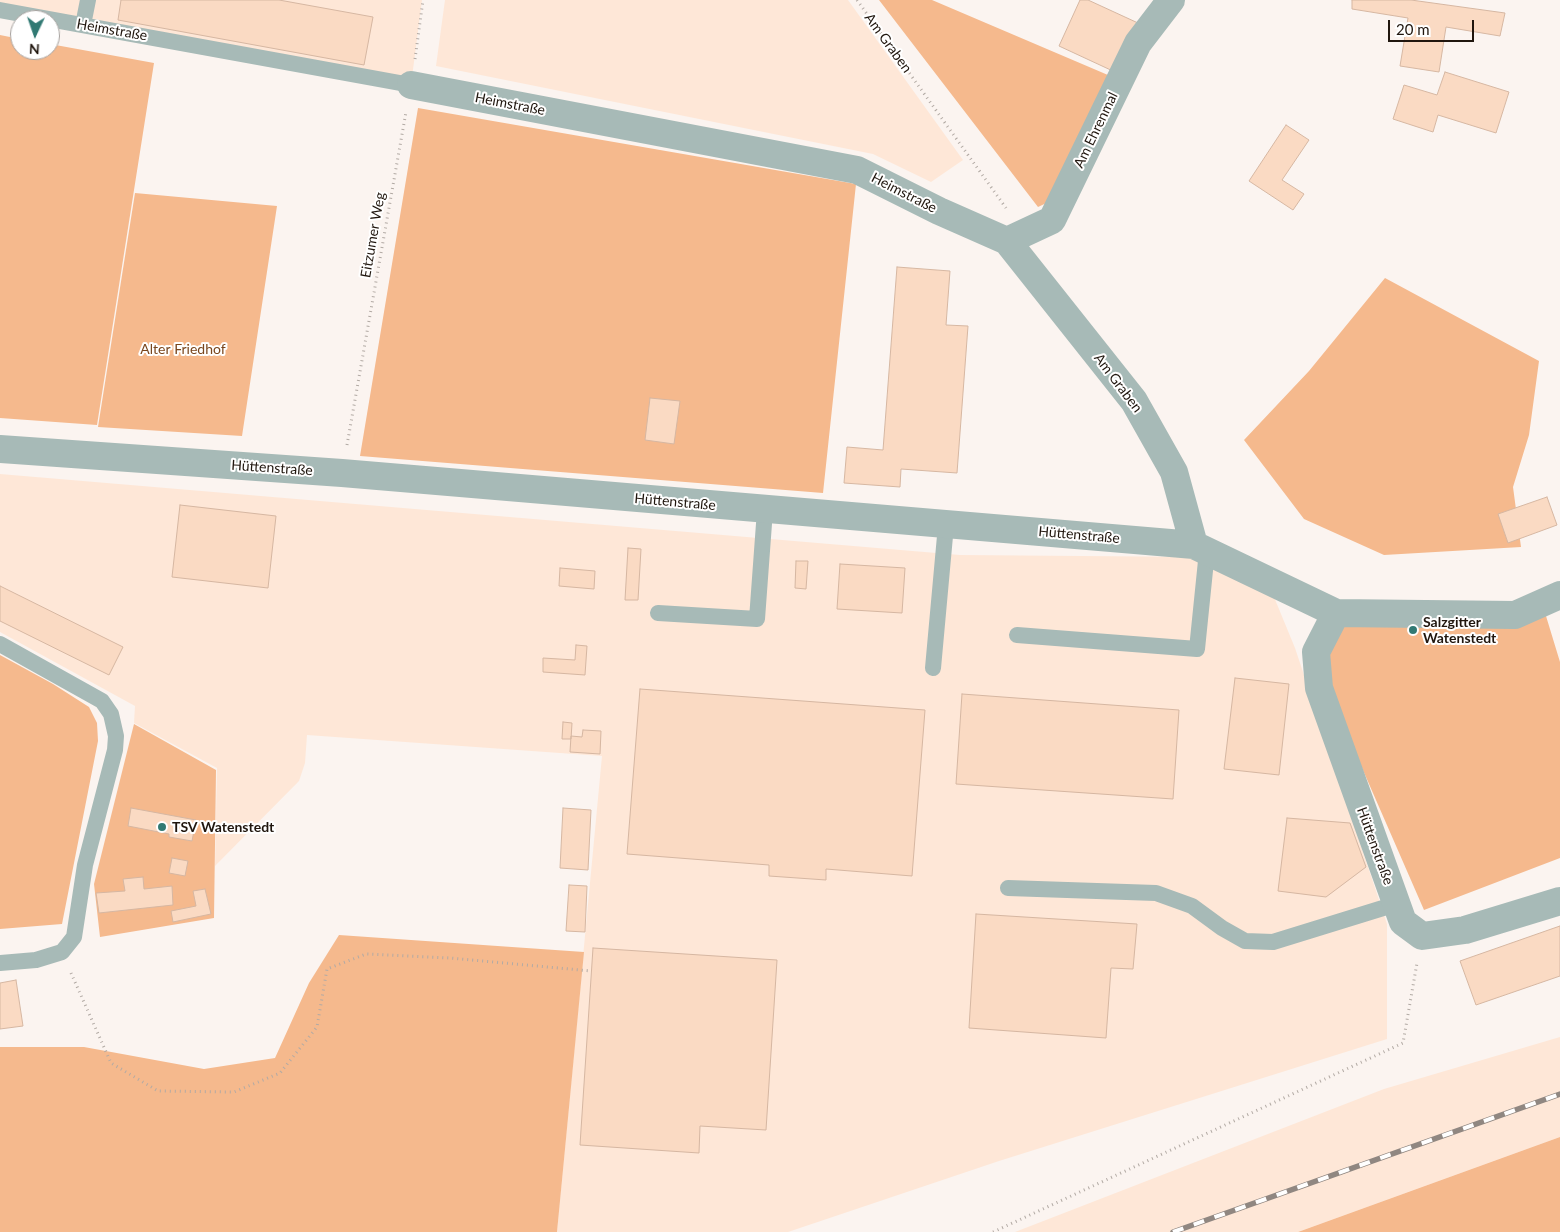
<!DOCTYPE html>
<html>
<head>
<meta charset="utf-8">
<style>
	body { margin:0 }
	#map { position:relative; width:1560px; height:1232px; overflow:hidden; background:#fbf4f0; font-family:Lato,sans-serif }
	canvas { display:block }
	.north { position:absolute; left:10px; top:10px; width:50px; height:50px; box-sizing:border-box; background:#fff; border:1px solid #a6a29f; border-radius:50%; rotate:183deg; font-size:14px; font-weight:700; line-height:20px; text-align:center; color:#20160e }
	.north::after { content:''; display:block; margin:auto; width:18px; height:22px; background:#317973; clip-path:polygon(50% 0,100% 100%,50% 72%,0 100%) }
	.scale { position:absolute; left:1388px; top:20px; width:86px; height:22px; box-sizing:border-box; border:2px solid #20160e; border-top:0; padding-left:6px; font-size:15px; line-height:18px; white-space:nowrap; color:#20160e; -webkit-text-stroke:4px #fff; paint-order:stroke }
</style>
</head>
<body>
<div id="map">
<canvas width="1560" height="1232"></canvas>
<div class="north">N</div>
<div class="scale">20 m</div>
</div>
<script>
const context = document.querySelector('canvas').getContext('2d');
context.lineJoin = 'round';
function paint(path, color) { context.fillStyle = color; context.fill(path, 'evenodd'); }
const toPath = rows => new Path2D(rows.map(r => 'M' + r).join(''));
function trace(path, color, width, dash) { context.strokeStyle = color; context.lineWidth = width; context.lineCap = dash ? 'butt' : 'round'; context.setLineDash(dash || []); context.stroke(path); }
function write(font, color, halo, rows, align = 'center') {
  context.font = font + ' Lato,sans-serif'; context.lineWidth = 4; context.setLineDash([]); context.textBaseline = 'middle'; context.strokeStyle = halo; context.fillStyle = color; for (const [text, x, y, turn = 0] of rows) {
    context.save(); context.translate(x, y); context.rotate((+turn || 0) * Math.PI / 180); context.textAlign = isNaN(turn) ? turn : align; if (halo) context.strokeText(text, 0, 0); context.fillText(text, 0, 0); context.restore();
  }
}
const built = toPath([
	[0,0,422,0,411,85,0,10],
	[445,0,848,0,963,160,931,182,873,154,436,66],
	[0,474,960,555,1203,557,1274,597,1295,648,1387,924,1387,1039,999,1161,788,1232,557,1232,602,756,307,735,305,763,299,781,215,866,217,768,134,723,135,706,0,632],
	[1560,1037,1560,1137,1298,1232,1015,1232,1384,1089]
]);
const green = toPath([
	[879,0,932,0,1115,78,1055,199,1038,207],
	[0,35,20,39,20,50,50,50,50,44,154,63,97,425,0,418],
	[418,108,856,184,823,493,360,456],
	[135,193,277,206,242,436,98,427],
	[1385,278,1539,361,1529,435,1513,487,1521,547,1384,555,1304,519,1244,440,1309,371],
	[1546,616,1560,662,1560,858,1424,910,1328,690,1323,654,1339,621],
	[0,655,53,684,89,707,97,723,98,741,62,924,0,929],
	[134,724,216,770,214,918,100,937,94,884],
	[339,935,584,952,557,1232,0,1232,0,1047,84,1047,204,1069,275,1058,309,983],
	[1560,1137,1560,1232,1298,1232]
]);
const building = toPath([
	[121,0,279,0,373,17,364,65,118,20,121,0],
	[1080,0,1088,0,1138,23,1115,72,1059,46,1080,0],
	[1352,0,1411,0,1505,13,1500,36,1446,27,1439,72,1400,66,1408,18,1352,9,1352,0],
	[1445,72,1509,92,1496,133,1438,115,1433,132,1393,119,1404,85,1437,95,1445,72],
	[1286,125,1309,140,1282,180,1304,194,1293,210,1249,181,1286,125],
	[897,267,950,271,946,325,968,326,957,473,901,469,900,487,844,483,847,447,883,450,897,267],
	[650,398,680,401,674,444,645,440,650,398],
	[1547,497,1557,525,1508,543,1498,514,1547,497],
	[180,505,276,516,268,588,172,577,180,505],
	[628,548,641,549,638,600,625,600,628,548],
	[796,561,808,561,806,589,795,588,796,561],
	[840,564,905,568,902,613,837,609,840,564],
	[560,568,595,571,594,589,559,586,560,568],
	[0,586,123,647,109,675,0,621,0,586],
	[576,645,587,646,585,675,543,672,543,658,575,660,576,645],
	[1235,678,1289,684,1279,775,1224,769,1235,678],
	[640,689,925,710,912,876,826,869,826,880,769,876,769,865,627,854,640,689],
	[962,694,1179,710,1173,799,956,784,962,694],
	[563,722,572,723,571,739,562,739,563,722],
	[583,730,601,731,600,754,570,752,571,736,582,737,583,730],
	[131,808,196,820,192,841,169,837,169,834,128,826,131,808],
	[563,808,591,810,588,870,560,868,563,808],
	[1287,818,1350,823,1366,867,1326,897,1278,891,1287,818],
	[172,858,188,861,185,876,169,873,172,858],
	[143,877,144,889,172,886,173,905,99,913,96,893,125,891,123,879,143,877],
	[569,885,587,886,585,932,566,931,569,885],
	[205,889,211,914,173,922,171,911,196,906,193,891,205,889],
	[976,914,1137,924,1133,969,1111,968,1106,1038,969,1028,976,914],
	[1560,926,1560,976,1476,1005,1460,961,1560,926],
	[593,948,777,960,766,1130,700,1126,699,1153,580,1145,593,948],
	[16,980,23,1026,0,1029,0,983,16,980]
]);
const path = toPath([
	[857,0,1006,208],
	[415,59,423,0],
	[347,445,406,112],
	[71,973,111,1063,158,1091,234,1092,280,1073,317,1027,327,969,366,954,450,958,591,971],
	[993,1232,1403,1043,1417,963]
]);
const service = toPath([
	[0,10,411,85],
	[83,25,88,0],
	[658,613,757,619,765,510],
	[1017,635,1197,649,1207,551],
	[0,644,102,701,111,714,116,736,115,750,85,865,74,937,62,952,36,960,0,963],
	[933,668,946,525],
	[1008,888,1156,893,1192,906,1222,928,1245,941,1273,942,1396,904]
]);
const minor = toPath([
	[411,85,857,170,939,211,1007,241,1134,401,1174,472,1194,545],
	[1007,241,1052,220,1138,43,1171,0],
	[0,449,342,473,1194,545,1336,613,1515,615,1560,595],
	[1336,613,1316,652,1319,688,1403,922,1422,936,1465,930,1560,901]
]);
const rail = toPath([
	[1173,1232,1560,1094]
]);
const markers = [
	[1413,630,5,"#317973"],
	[162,827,5,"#317973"]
];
const streetNames = [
	["Heimstraße",112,30,10],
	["Am Graben",888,43,54],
	["Heimstraße",510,104,11],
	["Am Ehrenmal",1096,130,-64],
	["Heimstraße",904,193,27],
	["Eitzumer Weg",373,235,-80],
	["Am Graben",1118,383,53],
	["Hüttenstraße",272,468,4],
	["Hüttenstraße",675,502,5],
	["Hüttenstraße",1079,535,5],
	["Hüttenstraße",1375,846,70]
];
const parkNames = [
	["Alter Friedhof",183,349]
];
const poiNames = [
	["Salzgitter",1423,622],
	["Watenstedt",1423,638],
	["TSV Watenstedt",172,827]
];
paint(built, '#fee7d7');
paint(green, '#f5b98d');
paint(building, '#fadac3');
trace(building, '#d6b7a2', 1);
trace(path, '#b2aaa4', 3, [1, 4]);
trace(service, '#a7bab7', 16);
trace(minor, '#a7bab7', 28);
trace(rail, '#908781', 5.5);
trace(rail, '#fff', 4, [11]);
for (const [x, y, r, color] of markers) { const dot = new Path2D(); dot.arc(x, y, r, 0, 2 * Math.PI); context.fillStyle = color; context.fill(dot); trace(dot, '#fff', 2); }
write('14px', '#20160e', '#fff', streetNames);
write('14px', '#79461d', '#fff', parkNames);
write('bold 14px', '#20160e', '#fff', poiNames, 'left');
</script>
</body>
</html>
